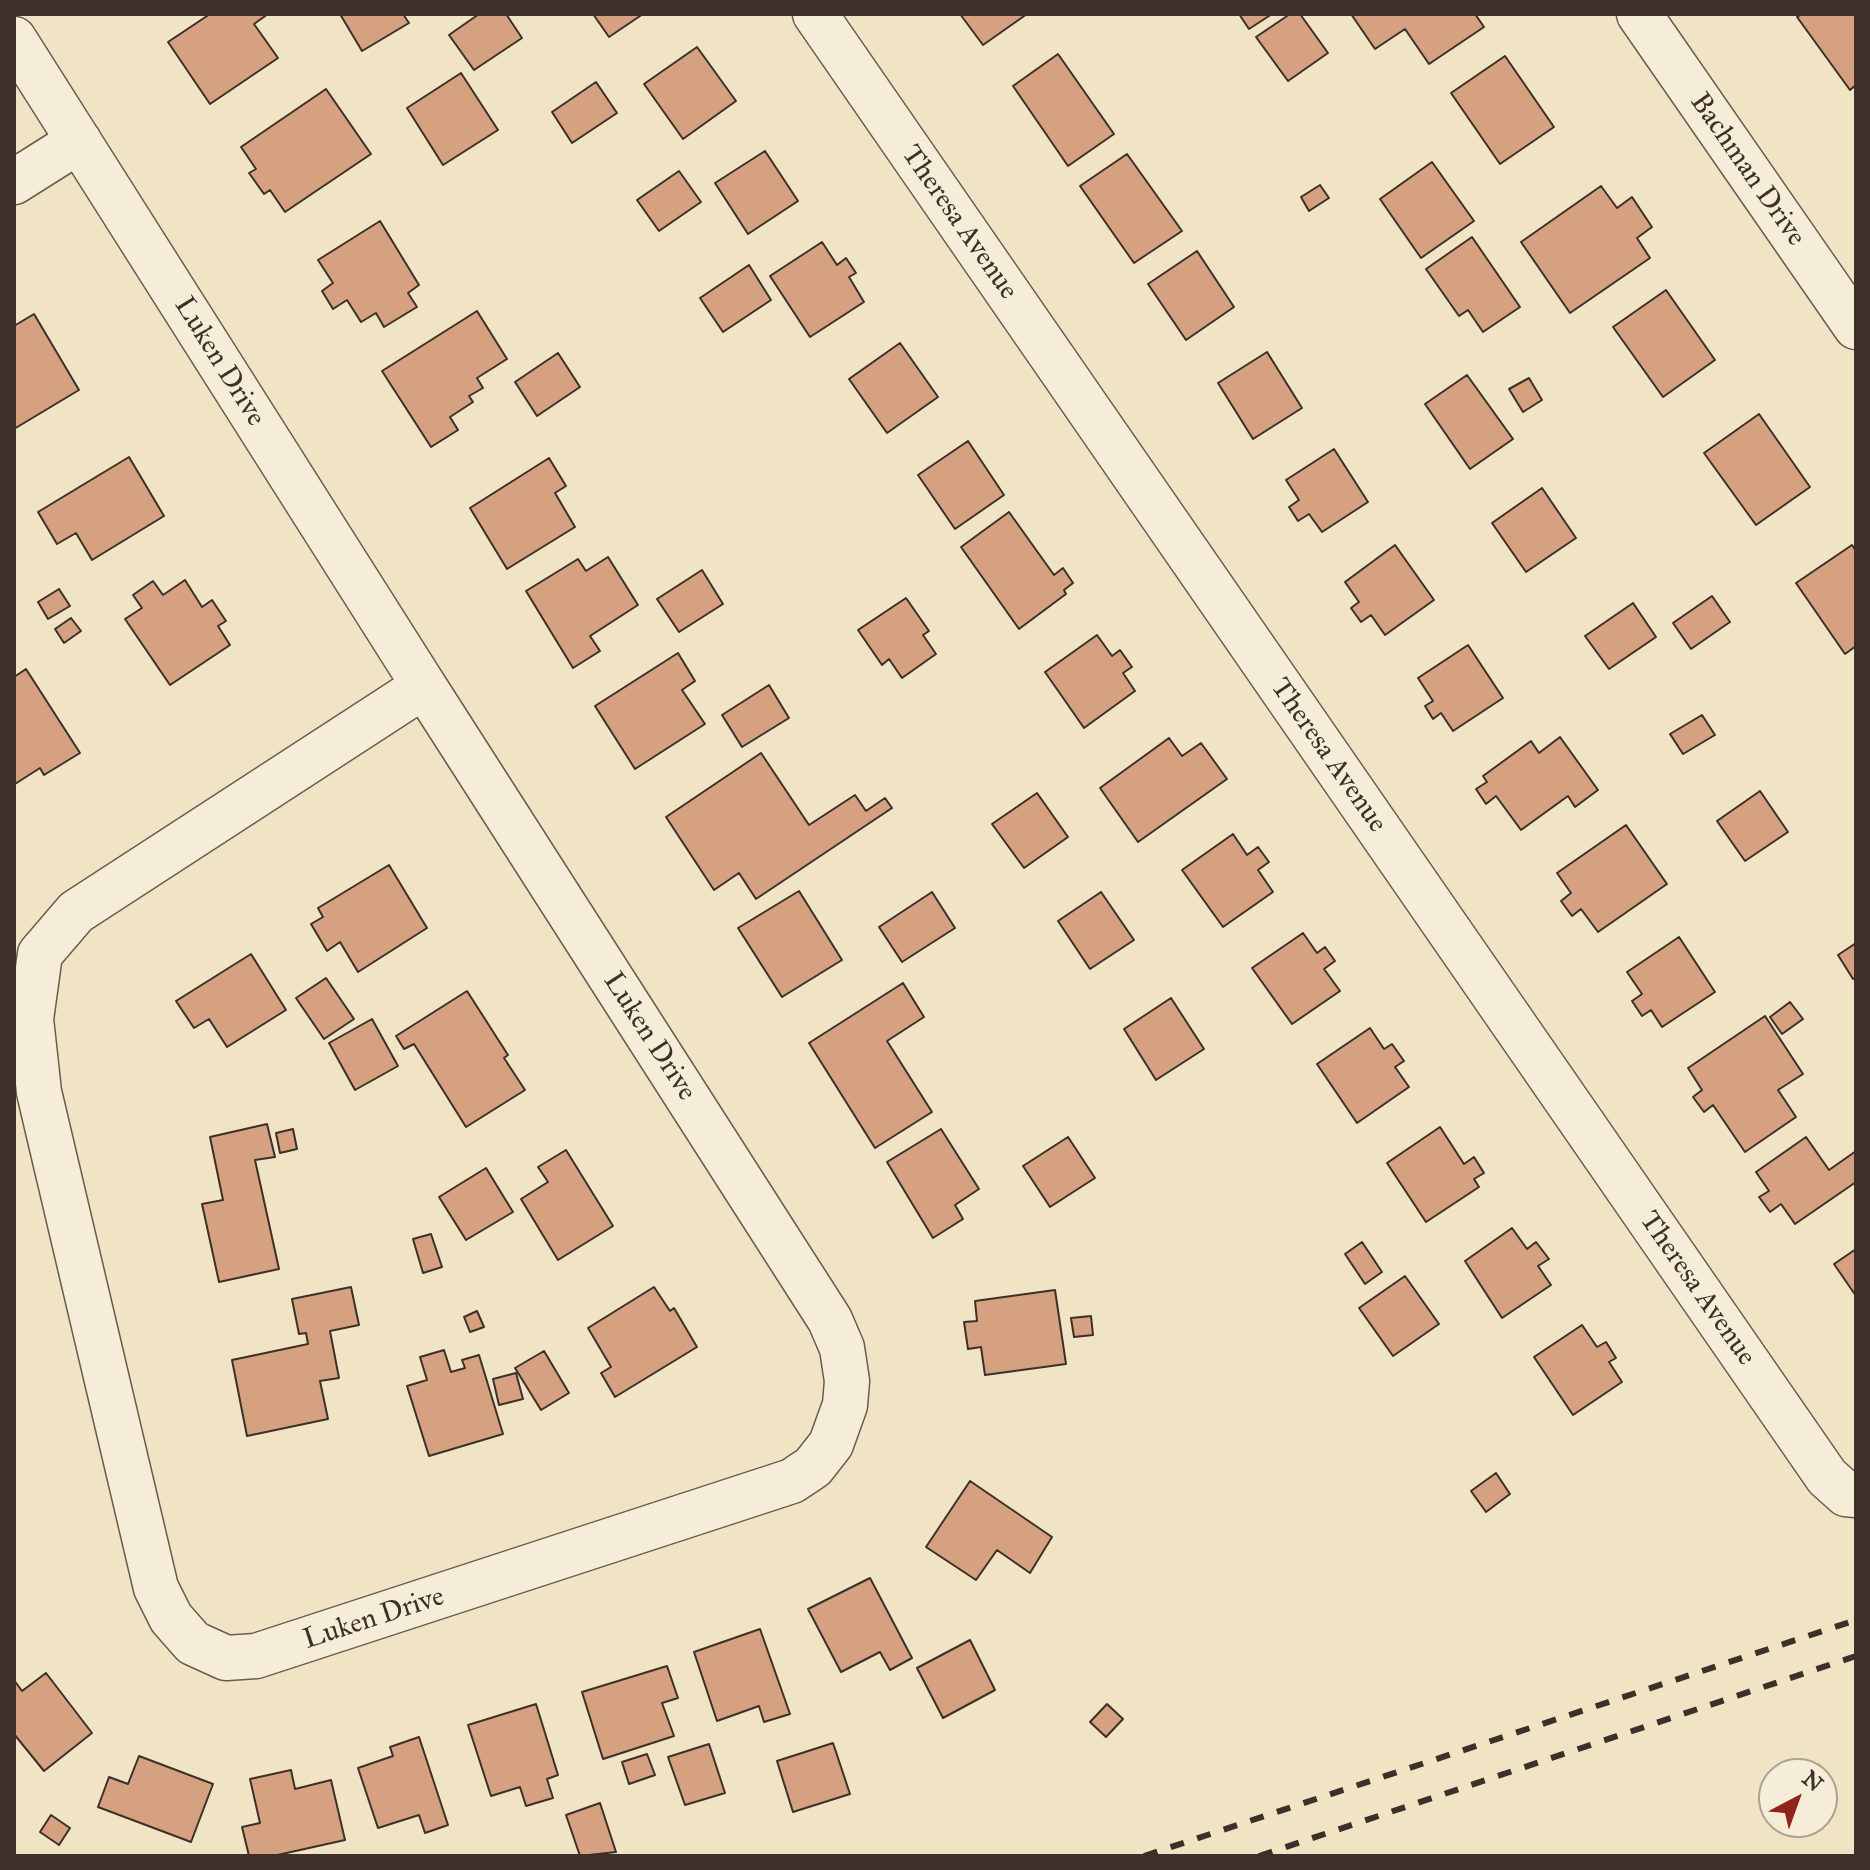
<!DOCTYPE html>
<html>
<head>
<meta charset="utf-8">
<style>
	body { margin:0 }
	#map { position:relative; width:1870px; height:1870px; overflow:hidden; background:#f1e4c5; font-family:"IM FELL Great Primer",serif }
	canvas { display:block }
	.frame { position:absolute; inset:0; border:16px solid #3c3029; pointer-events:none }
	.north { position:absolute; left:1758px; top:1758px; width:80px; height:80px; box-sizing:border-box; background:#f6edd9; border:2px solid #aca193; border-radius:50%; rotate:41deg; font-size:22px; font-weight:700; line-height:32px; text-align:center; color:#3c3029 }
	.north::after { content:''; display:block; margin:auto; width:28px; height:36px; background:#8f2418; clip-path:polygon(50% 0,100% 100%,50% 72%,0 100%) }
</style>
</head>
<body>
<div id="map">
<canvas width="1870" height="1870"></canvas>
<div class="frame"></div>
<div class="north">N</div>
</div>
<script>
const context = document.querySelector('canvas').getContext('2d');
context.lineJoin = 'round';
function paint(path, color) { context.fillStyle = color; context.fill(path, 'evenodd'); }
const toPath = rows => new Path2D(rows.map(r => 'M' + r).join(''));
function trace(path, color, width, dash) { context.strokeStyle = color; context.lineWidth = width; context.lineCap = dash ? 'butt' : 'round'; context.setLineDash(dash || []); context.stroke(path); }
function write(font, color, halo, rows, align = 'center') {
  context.font = font + ' "IM FELL Great Primer",serif'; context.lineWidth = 6; context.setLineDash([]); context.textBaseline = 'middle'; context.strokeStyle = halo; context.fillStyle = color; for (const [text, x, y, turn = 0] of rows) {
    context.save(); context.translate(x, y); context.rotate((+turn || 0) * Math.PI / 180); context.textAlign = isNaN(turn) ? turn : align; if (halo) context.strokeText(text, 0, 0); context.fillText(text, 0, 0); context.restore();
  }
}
const building = toPath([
	[210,14,268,14,254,24,278,58,210,104,168,42,210,14],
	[340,14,403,14,409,23,362,51,340,14],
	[479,14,506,14,522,38,474,70,449,35,479,14],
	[593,14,643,14,609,37,593,14],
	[960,14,1027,14,983,45,960,14],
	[1239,14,1272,14,1249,29,1239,14],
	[1290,14,1300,14,1328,53,1288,81,1256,37,1290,14],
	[1351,14,1475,14,1484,27,1429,64,1405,29,1375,49,1351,14],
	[1802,14,1856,14,1856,85,1850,90,1797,17,1802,14],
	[697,47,736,101,683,139,644,84,697,47],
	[1058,54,1114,134,1068,166,1013,86,1058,54],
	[1505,56,1554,127,1500,164,1451,93,1505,56],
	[461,73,498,130,443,165,407,108,461,73],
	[596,82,617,113,572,143,552,112,596,82],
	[326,89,371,154,285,212,270,190,264,194,249,173,256,169,241,147,326,89],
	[765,151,798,201,748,234,715,183,765,151],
	[1127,154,1182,231,1134,263,1080,186,1127,154],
	[1432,162,1474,221,1421,258,1380,199,1432,162],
	[679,171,701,202,659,231,637,200,679,171],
	[1320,185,1329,198,1309,211,1301,197,1320,185],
	[1601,186,1617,208,1632,197,1652,227,1637,238,1650,258,1570,313,1521,242,1601,186],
	[380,221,419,285,408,293,417,307,384,327,376,313,361,322,347,300,333,309,322,291,333,283,318,260,380,221],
	[1472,237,1520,307,1483,332,1468,310,1459,316,1426,269,1472,237],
	[822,242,837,265,846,258,856,273,849,277,864,302,810,337,770,276,822,242],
	[1197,251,1234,307,1186,340,1148,284,1197,251],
	[749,265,771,300,723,332,700,298,749,265],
	[1666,290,1715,360,1663,397,1613,327,1666,290],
	[477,311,507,359,477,378,483,388,469,396,473,402,450,417,458,430,431,447,382,371,477,311],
	[34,314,79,390,14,429,14,326,34,314],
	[900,343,938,397,887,433,849,379,900,343],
	[1267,352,1302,408,1253,439,1218,383,1267,352],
	[558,353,580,387,537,416,515,382,558,353],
	[1467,375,1513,439,1470,469,1425,404,1467,375],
	[1529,378,1542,400,1523,412,1509,389,1529,378],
	[1759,414,1810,487,1756,525,1704,453,1759,414],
	[968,441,1004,495,955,529,918,475,968,441],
	[1334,449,1368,502,1322,532,1309,514,1298,521,1289,507,1299,500,1286,480,1334,449],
	[129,457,164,516,92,560,76,533,57,544,38,512,129,457],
	[549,458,566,486,555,493,575,527,507,569,470,508,549,458],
	[1542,488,1576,538,1526,572,1492,523,1542,488],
	[1009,512,1054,575,1063,568,1073,583,1064,590,1066,594,1019,629,961,547,1009,512],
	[1395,545,1434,600,1385,635,1371,615,1361,622,1351,608,1359,602,1345,582,1395,545],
	[1852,545,1856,551,1856,646,1845,654,1796,583,1852,545],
	[608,557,638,605,590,636,600,651,573,668,526,591,578,559,586,571,608,557],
	[702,570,723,604,679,632,657,599,702,570],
	[185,580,202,607,212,600,226,621,218,626,230,645,170,685,125,619,142,608,133,595,153,581,163,595,185,580],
	[59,589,70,606,48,619,38,602,59,589],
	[1712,596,1730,622,1691,649,1673,623,1712,596],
	[906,598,929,631,923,635,936,654,902,678,889,659,882,665,858,630,906,598],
	[1633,603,1656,637,1609,669,1585,636,1633,603],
	[71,618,81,631,64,643,55,629,71,618],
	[1097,635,1112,656,1120,650,1132,667,1123,673,1135,691,1084,728,1045,672,1097,635],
	[1468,645,1503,698,1453,731,1441,713,1433,719,1425,706,1433,701,1418,678,1468,645],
	[678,653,695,681,682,690,705,724,635,769,595,706,678,653],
	[26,669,80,753,44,775,40,768,15,784,14,677,26,669],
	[769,685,789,718,742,747,722,715,769,685],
	[1702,715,1715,735,1683,754,1670,734,1702,715],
	[1560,737,1598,790,1575,807,1568,796,1521,830,1496,796,1486,804,1476,789,1487,782,1483,776,1531,741,1539,753,1560,737],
	[1169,738,1182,756,1201,743,1227,779,1138,842,1100,788,1169,738],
	[761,753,809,825,855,795,866,811,885,798,892,808,756,899,739,873,714,890,666,817,761,753],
	[1760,791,1788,832,1745,861,1717,821,1760,791],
	[1037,793,1068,837,1024,868,992,824,1037,793],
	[1626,825,1667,884,1598,932,1581,909,1572,916,1561,901,1571,893,1557,873,1626,825],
	[1233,834,1247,855,1258,847,1269,862,1258,870,1273,892,1223,927,1182,870,1233,834],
	[389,865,427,928,358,972,340,942,327,951,311,924,323,917,318,908,389,865],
	[799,891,842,960,782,997,738,928,799,891],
	[932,892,955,928,902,962,879,927,932,892],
	[1101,892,1134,940,1090,969,1058,921,1101,892],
	[1303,933,1317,953,1325,947,1335,961,1324,969,1340,991,1292,1024,1252,968,1303,933],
	[1679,937,1715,992,1662,1027,1651,1010,1642,1016,1632,1001,1642,994,1627,972,1679,937],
	[1856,943,1856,977,1853,979,1838,955,1856,943],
	[251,954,286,1010,227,1047,209,1019,194,1028,176,1001,251,954],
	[326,978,354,1019,324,1039,296,998,326,978],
	[903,983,924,1017,887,1041,932,1112,875,1148,809,1043,903,983],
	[467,991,508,1055,504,1058,525,1090,466,1127,414,1044,404,1049,396,1036,467,991],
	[1171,998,1204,1049,1156,1080,1124,1029,1171,998],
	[1790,1002,1803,1019,1782,1034,1770,1017,1790,1002],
	[1765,1016,1803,1074,1778,1090,1796,1117,1745,1152,1713,1105,1704,1112,1693,1097,1702,1090,1688,1068,1765,1016],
	[372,1019,398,1066,355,1090,329,1043,372,1019],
	[1370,1028,1384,1049,1392,1044,1404,1061,1395,1067,1409,1087,1357,1123,1317,1064,1370,1028],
	[267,1124,275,1157,255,1160,279,1269,219,1282,202,1204,223,1200,210,1137,267,1124],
	[1440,1127,1464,1164,1474,1157,1484,1173,1474,1179,1479,1187,1426,1222,1387,1163,1440,1127],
	[293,1129,297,1149,280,1153,276,1133,293,1129],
	[941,1129,979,1189,955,1205,963,1219,933,1238,887,1162,941,1129],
	[1068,1137,1095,1178,1050,1207,1023,1166,1068,1137],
	[1806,1137,1829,1170,1856,1151,1856,1182,1795,1224,1781,1204,1770,1212,1759,1197,1769,1191,1756,1172,1806,1137],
	[566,1150,613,1226,558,1260,521,1199,548,1182,538,1167,566,1150],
	[486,1168,513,1212,466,1240,439,1197,486,1168],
	[1512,1228,1527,1249,1536,1242,1549,1259,1538,1266,1551,1285,1502,1318,1465,1261,1512,1228],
	[431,1234,442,1267,423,1273,413,1239,431,1234],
	[1362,1242,1382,1272,1365,1284,1345,1254,1362,1242],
	[1856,1249,1856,1296,1834,1264,1856,1249],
	[1405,1276,1439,1324,1393,1356,1359,1308,1405,1276],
	[351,1287,359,1325,330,1331,339,1378,320,1381,328,1419,247,1436,232,1360,308,1344,306,1333,299,1334,292,1299,351,1287],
	[654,1287,670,1311,674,1308,697,1347,615,1397,601,1373,611,1367,588,1328,654,1287],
	[1055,1290,1066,1364,985,1375,981,1347,968,1349,964,1322,977,1321,975,1301,1055,1290],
	[477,1311,484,1327,470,1332,464,1317,477,1311],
	[1091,1316,1093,1335,1074,1337,1071,1318,1091,1316],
	[1582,1325,1597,1347,1606,1342,1616,1358,1609,1362,1622,1382,1573,1415,1534,1357,1582,1325],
	[444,1350,451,1372,465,1368,462,1360,479,1355,503,1434,429,1456,407,1386,427,1380,420,1357,444,1350],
	[544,1351,569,1393,541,1410,515,1368,544,1351],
	[516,1373,523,1399,499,1405,493,1379,516,1373],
	[1496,1473,1510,1494,1486,1512,1471,1491,1496,1473],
	[970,1481,1052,1537,1030,1573,997,1550,976,1580,926,1547,970,1481],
	[870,1578,912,1658,890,1670,880,1652,841,1672,808,1609,870,1578],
	[760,1629,790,1714,764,1722,759,1706,717,1721,694,1652,760,1629],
	[970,1640,995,1690,943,1718,917,1668,970,1640],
	[667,1666,678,1698,662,1703,674,1736,603,1759,582,1692,667,1666],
	[46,1673,92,1733,44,1771,14,1734,14,1680,22,1691,46,1673],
	[536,1704,558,1775,547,1779,553,1798,526,1806,520,1787,491,1796,468,1725,536,1704],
	[1107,1704,1123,1719,1106,1737,1090,1722,1107,1704],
	[419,1737,448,1825,425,1833,419,1815,378,1828,358,1768,393,1756,390,1747,419,1737],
	[833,1743,850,1794,793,1812,777,1761,833,1743],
	[709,1744,725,1793,685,1805,668,1757,709,1744],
	[647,1754,655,1775,629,1784,622,1762,647,1754],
	[139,1756,213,1784,191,1842,98,1807,109,1777,128,1784,139,1756],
	[291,1770,295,1789,331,1780,345,1840,273,1856,249,1856,242,1827,260,1823,250,1779,291,1770],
	[600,1803,616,1852,580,1856,566,1815,600,1803],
	[51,1815,70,1828,59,1845,40,1832,51,1815]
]);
const minor = toPath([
	[815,14,1827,1477,1846,1494,1856,1495],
	[1639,14,1856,327],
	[14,39,424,686],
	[14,182,79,141],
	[424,686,830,1320,842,1348,847,1381,845,1405,831,1444,813,1467,792,1481,256,1656,226,1658,193,1643,171,1618,156,1588,39,1092,31,1019,40,954,76,912,424,686]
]);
const rail = toPath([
	[1144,1856,1856,1620],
	[1259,1856,1856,1656]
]);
const streetNames = [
	["Bachman Drive",1747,170,55],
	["Theresa Avenue",959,223,55],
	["Luken Drive",219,362,58],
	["Theresa Avenue",1328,756,55],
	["Luken Drive",649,1037,57],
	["Theresa Avenue",1697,1289,55],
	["Luken Drive",374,1619,-18]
];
paint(building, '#d5a180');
trace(building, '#3c3029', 2);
trace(minor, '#695d50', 47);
trace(minor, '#f6edd9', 44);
trace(rail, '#3c3029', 6, [14, 14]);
write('28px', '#3c3029', '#f6edd9', streetNames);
</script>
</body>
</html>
